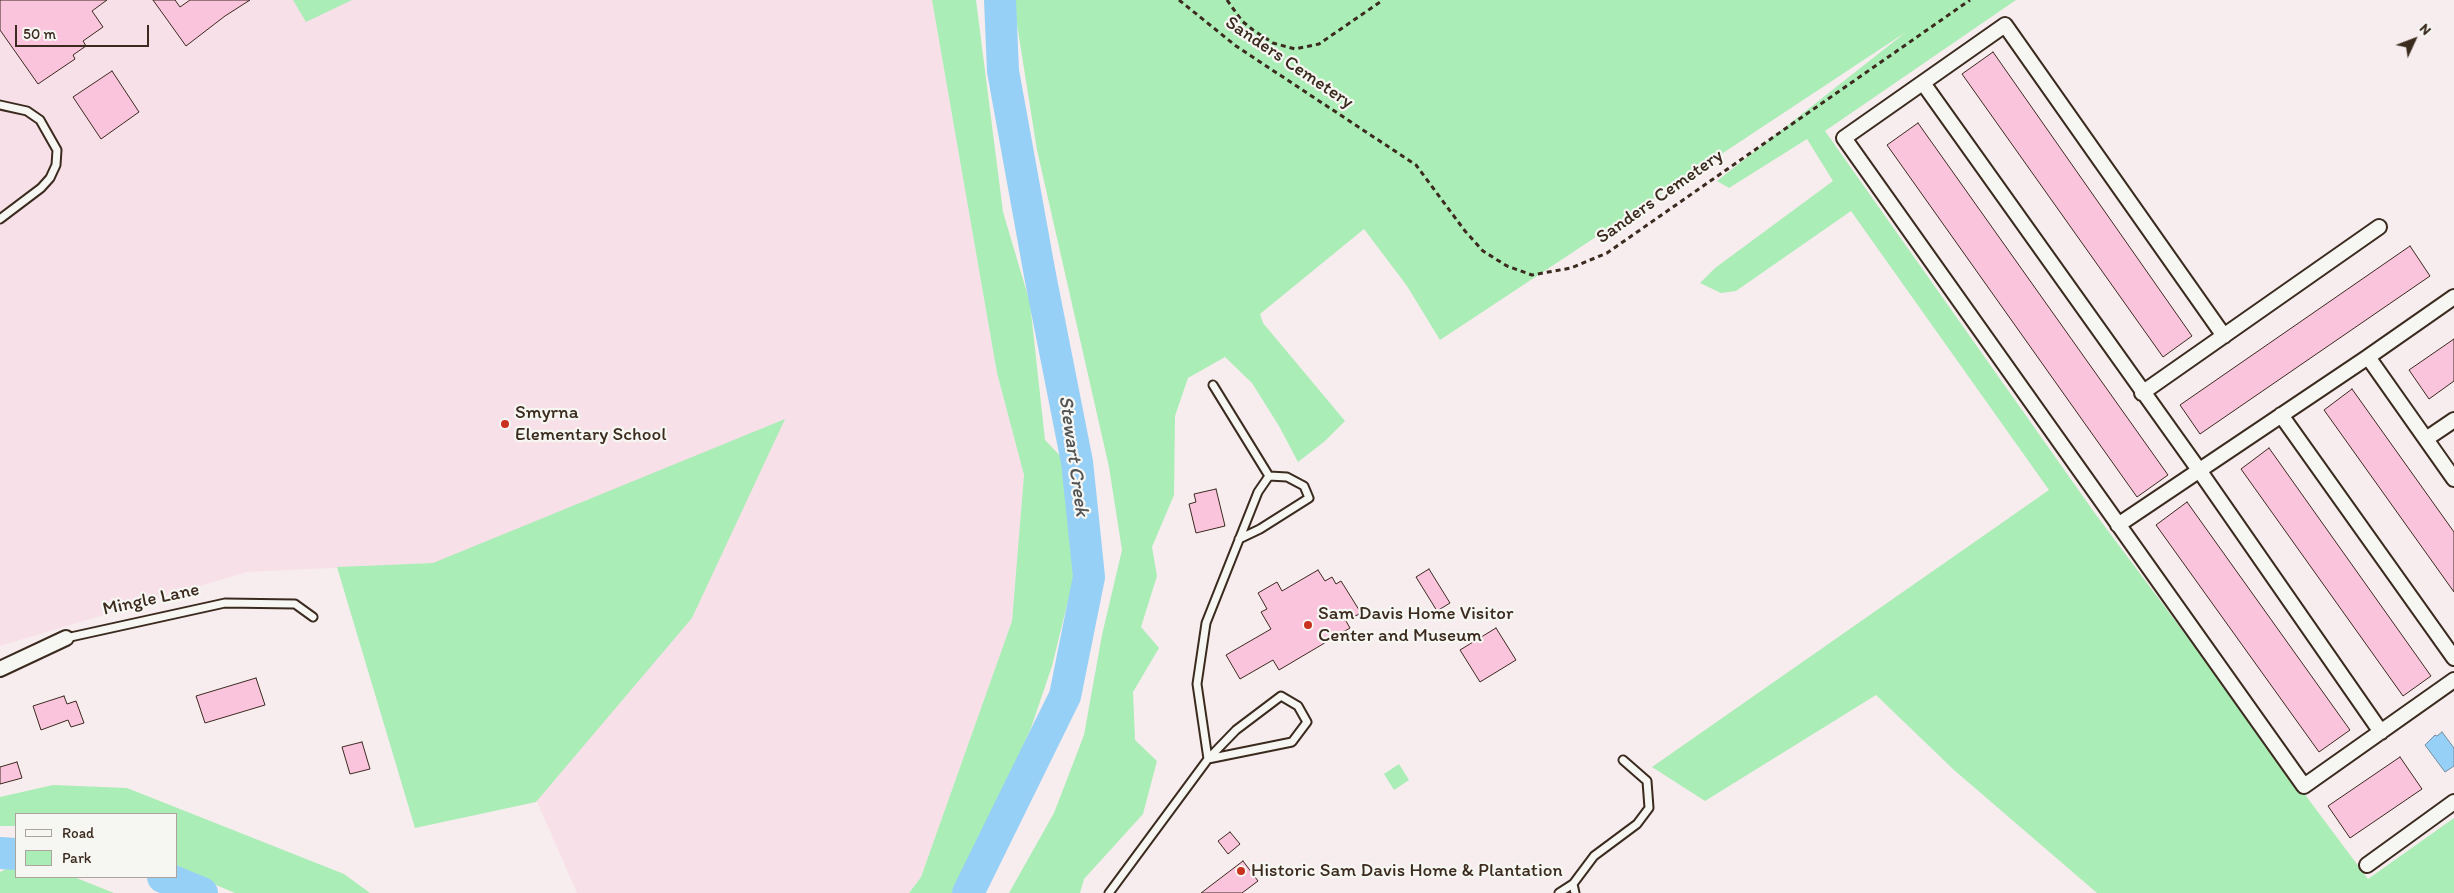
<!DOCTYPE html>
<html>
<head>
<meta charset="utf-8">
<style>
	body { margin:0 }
	#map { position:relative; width:2454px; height:893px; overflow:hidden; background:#f7ecee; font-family:Itim,sans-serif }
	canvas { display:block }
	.legend { position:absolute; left:15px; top:813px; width:162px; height:65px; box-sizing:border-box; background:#f6f6f2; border:1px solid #aba49d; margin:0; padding:6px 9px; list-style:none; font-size:15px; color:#3b2a1e }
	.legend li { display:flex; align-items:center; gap:10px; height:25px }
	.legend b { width:25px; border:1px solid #aba49d }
	.north { position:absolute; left:2389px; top:15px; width:50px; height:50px; -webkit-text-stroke:4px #f6f6f2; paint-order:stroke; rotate:47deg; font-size:14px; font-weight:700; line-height:20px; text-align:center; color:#3b2a1e }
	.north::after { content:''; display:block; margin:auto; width:18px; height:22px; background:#3b2a1e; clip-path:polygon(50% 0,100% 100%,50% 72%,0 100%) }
	.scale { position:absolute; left:15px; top:25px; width:134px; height:22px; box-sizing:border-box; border:2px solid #3b2a1e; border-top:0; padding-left:6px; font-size:15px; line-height:18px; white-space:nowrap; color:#3b2a1e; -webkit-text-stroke:4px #f6f6f2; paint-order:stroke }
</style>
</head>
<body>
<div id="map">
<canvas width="2454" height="893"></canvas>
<ul class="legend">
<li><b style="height:6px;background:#f6f6f2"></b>Road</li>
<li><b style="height:14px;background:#abedb6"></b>Park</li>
</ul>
<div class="north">N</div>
<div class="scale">50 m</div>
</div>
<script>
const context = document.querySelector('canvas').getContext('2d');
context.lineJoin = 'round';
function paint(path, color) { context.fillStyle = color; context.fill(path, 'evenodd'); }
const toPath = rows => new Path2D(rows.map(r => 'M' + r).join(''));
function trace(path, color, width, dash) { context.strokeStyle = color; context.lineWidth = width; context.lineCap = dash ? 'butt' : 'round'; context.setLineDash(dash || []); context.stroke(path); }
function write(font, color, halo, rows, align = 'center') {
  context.font = font + ' Itim,sans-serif'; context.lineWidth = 4.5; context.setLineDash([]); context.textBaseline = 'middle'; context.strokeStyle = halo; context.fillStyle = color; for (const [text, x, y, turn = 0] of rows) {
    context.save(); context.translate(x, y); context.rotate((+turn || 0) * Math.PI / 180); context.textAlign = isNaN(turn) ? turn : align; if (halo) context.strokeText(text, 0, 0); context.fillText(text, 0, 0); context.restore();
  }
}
const built = toPath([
	[0,0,932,0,997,373,1024,475,1012,621,921,877,909,893,577,893,433,563,247,572,0,646]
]);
const green = toPath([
	[293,0,352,0,306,22],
	[932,0,976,0,1003,212,1030,303,1045,440,1069,465,1067,487,1077,564,1052,666,1031,728,958,893,909,893,921,877,1012,621,1024,475,997,373],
	[1016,0,2016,0,1825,131,2094,512,2368,879,2454,818,2454,893,2097,893,1954,770,1876,695,1705,801,1652,767,2049,490,1851,211,1736,291,1721,293,1700,283,1715,268,1833,181,1807,139,1729,188,1717,181,1906,32,1440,340,1407,286,1364,229,1260,314,1263,323,1345,421,1325,441,1298,462,1279,426,1252,383,1225,357,1188,378,1175,416,1174,495,1152,547,1157,576,1141,627,1159,648,1133,692,1135,740,1157,761,1143,814,1084,879,1080,893,1009,893,1054,813,1084,735,1102,635,1122,550,1109,467,1037,150,1015,12],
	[785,419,692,618,536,802,415,828,337,567,433,563],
	[1399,764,1409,780,1394,790,1384,774],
	[53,785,127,788,344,874,370,893,235,893,176,868,176,814,16,814,16,826,0,826,0,797],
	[10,867,16,867,16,877,74,877,114,893,0,893,0,872]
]);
const water = toPath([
	[2442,732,2454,748,2454,766,2445,772,2425,745,2435,735,2437,736,2442,732]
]);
const river = toPath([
	[0,853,16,854],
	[163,877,202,893],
	[968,893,1065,696,1089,577,1077,462,1040,275,1003,71,1000,0]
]);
const building = toPath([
	[0,0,107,0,92,11,103,27,83,41,86,46,73,55,75,59,38,84,0,30,0,0],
	[153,0,175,0,180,7,190,0,250,0,225,16,186,46,153,0],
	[1993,52,2192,336,2163,357,1962,74,1993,52],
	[112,71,139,112,101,139,73,97,112,71],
	[1918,123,2168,475,2137,497,1887,145,1918,123],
	[2410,246,2430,276,2200,434,2180,405,2410,246],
	[2454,339,2454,381,2429,399,2409,370,2454,339],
	[2352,389,2454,532,2454,592,2324,410,2352,389],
	[2269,448,2431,676,2403,696,2241,469,2269,448],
	[1216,489,1225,526,1196,533,1189,504,1196,502,1194,494,1216,489],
	[2187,502,2350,730,2319,752,2156,525,2187,502],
	[1429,569,1450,603,1437,611,1416,577,1429,569],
	[1318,570,1325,581,1332,577,1336,584,1341,581,1361,613,1346,621,1350,628,1279,670,1273,660,1240,679,1226,655,1271,629,1261,612,1267,609,1258,593,1277,582,1282,591,1318,570],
	[1496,628,1516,660,1480,682,1460,650,1496,628],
	[256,678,265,705,205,723,196,696,256,678],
	[64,696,67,704,76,701,84,723,71,727,68,720,41,730,33,706,64,696],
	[362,742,370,769,350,774,342,747,362,742],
	[2400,757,2422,789,2350,838,2328,806,2400,757],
	[17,762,22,778,0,784,0,767,17,762],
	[1230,832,1240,844,1228,854,1218,841,1230,832],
	[1243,861,1258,881,1242,893,1201,893,1243,861]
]);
const path = toPath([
	[1179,0,1236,46,1416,165,1465,231,1483,251,1507,266,1532,275,1571,268,1607,253,1970,0],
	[1227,0,1242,21,1253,30,1273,43,1295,49,1319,44,1383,0]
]);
const service = toPath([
	[0,105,27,111,40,120,57,150,56,165,50,178,41,188,0,219],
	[1239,539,1260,529,1309,498,1304,486,1287,477,1269,476],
	[66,638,225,603,295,604,313,617],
	[1208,759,1197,684,1206,623,1258,492,1269,476,1213,385],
	[1109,893,1208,759,1236,730,1281,696,1298,706,1307,722,1292,742,1208,759],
	[1559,893,1573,884],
	[1575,893,1573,884,1594,856,1637,824,1649,808,1647,781,1623,760]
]);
const minor = toPath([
	[1923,83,2199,470,2381,732],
	[2224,336,2005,25,1844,138,2304,786,2454,680],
	[2368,357,2454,297],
	[2142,393,2379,227],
	[2281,415,2454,658],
	[2426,439,2454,420],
	[2118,525,2368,357,2454,479],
	[0,669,66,638],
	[2367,865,2454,802]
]);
const markers = [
	[505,424,5,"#c8321e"],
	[1308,625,5,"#c8321e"],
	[1241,871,5,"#c8321e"]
];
const streetNames = [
	["Sanders Cemetery",1289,63,34],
	["Sanders Cemetery",1660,197,-35],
	["Mingle Lane",151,600,-12]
];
const poiNames = [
	["Smyrna",515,413],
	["Elementary School",515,435],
	["Sam Davis Home Visitor",1318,614],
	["Center and Museum",1318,636],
	["Historic Sam Davis Home & Plantation",1251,871]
];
const waterNames = [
	["Stewart Creek",1073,456,82]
];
paint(built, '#f8e0e9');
paint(green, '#abedb6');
paint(water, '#96d0f6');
trace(water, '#728ea0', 1);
trace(river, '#96d0f6', 32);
paint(building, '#fbc4dd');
trace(building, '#3b2a1e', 1);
trace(service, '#3b2a1e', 11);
trace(minor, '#3b2a1e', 18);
trace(path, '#3b2a1e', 3, [5, 4]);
trace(service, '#f6f6f2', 7);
trace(minor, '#f6f6f2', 14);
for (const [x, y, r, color] of markers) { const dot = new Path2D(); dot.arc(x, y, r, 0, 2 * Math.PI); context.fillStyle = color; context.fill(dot); trace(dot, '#f6f6f2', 2); }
write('19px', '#3b2a1e', '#f6f6f2', streetNames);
write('19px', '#3b2a1e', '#f6f6f2', poiNames, 'left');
write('italic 20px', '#525454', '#f6f6f2', waterNames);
</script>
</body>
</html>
